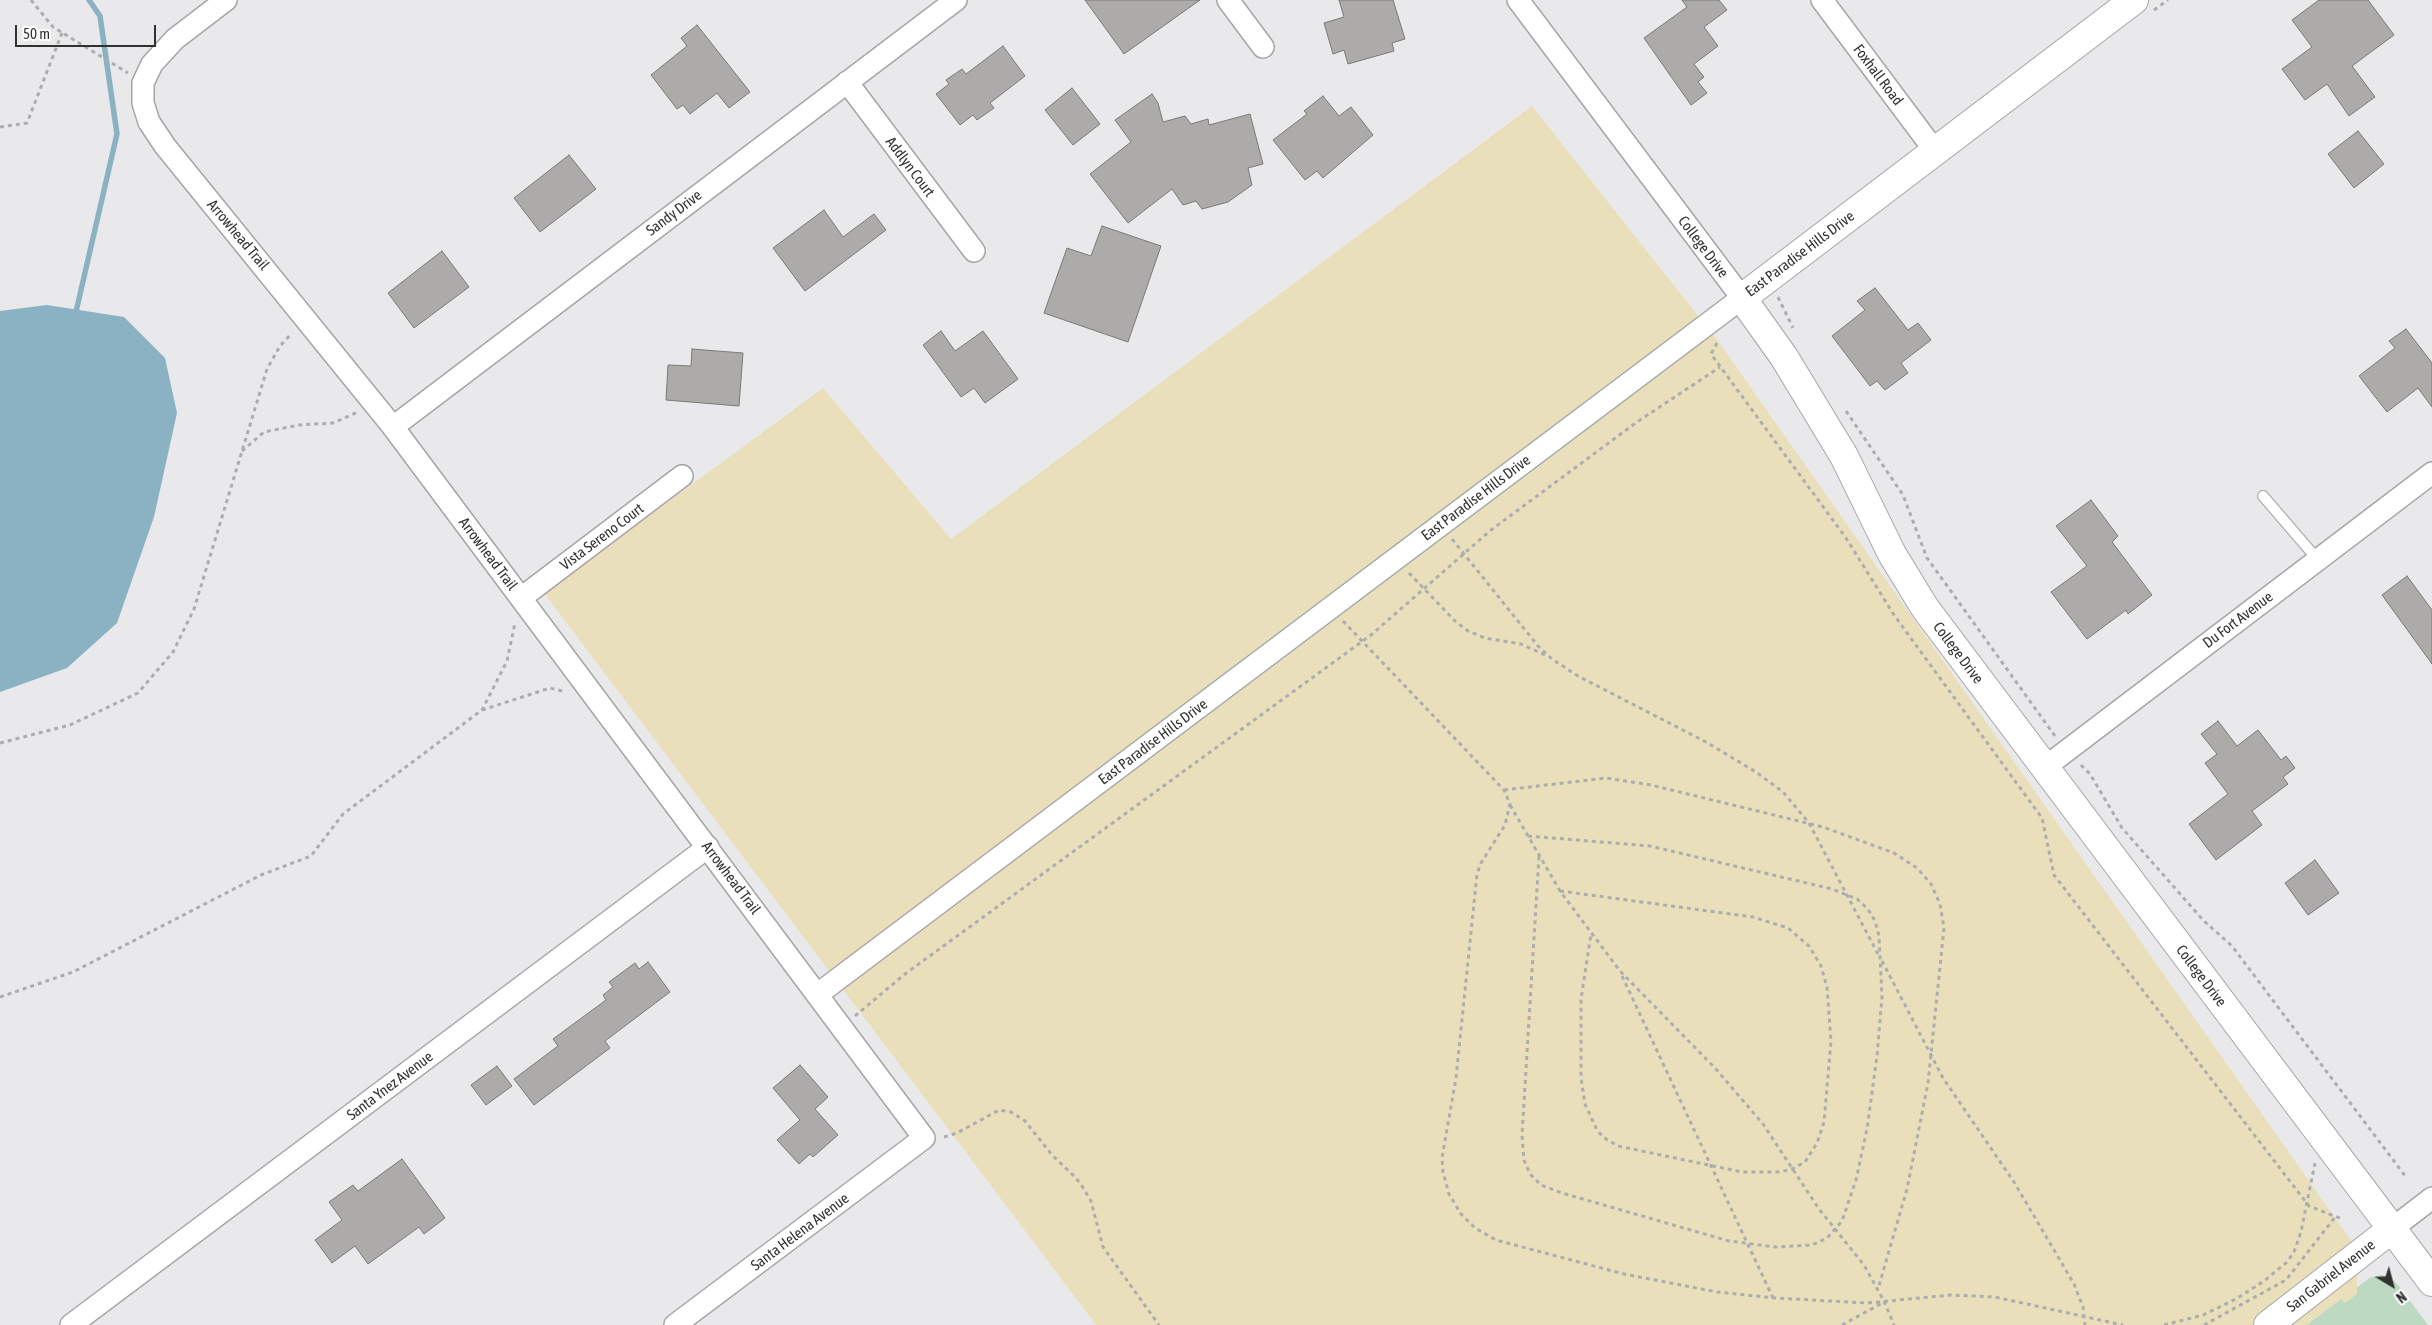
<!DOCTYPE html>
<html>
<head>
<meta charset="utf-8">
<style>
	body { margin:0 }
	#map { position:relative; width:2432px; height:1325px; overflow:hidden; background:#e9e9eb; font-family:"Asap Condensed",sans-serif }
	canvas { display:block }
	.north { position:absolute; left:2367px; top:1260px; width:50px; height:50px; -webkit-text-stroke:4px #fff; paint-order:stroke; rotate:143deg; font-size:14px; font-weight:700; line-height:20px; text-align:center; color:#313132 }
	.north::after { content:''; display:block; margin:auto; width:18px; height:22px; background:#313132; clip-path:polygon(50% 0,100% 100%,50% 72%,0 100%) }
	.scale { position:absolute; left:15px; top:25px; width:141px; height:22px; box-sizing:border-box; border:2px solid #313132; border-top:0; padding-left:6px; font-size:15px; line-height:18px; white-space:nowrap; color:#313132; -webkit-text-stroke:4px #fff; paint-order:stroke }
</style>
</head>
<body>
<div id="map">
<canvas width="2432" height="1325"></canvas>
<div class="north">N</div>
<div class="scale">50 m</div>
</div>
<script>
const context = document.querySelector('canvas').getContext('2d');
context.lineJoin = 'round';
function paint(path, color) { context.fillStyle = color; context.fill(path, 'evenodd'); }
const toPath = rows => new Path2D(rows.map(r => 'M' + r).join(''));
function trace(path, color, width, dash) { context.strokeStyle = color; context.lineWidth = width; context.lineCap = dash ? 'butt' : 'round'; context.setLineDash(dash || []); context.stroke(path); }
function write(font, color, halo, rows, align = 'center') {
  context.font = font + ' "Asap Condensed",sans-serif'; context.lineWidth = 4; context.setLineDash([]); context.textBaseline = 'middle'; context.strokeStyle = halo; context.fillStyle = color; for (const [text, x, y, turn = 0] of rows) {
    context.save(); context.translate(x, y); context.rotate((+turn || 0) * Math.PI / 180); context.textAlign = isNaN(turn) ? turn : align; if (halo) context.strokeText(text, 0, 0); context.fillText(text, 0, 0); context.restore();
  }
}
const green = toPath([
	[2381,1275,2390,1277,2398,1285,2428,1325,2306,1325,2371,1277]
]);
const sand = toPath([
	[1532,106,1718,341,2357,1249,2357,1294,2345,1303,2341,1299,2306,1325,1096,1325,544,593,823,388,951,539]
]);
const water = toPath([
	[47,305,124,317,165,358,177,413,154,517,117,623,67,668,0,692,0,311]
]);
const stream = toPath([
	[75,316,117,134,100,16,89,0]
]);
const building = toPath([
	[1085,0,1200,0,1124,54,1085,0],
	[1339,0,1393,0,1405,39,1392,43,1394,51,1348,64,1344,50,1333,54,1324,23,1344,17,1339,0],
	[1682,0,1719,0,1727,10,1704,27,1718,46,1694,64,1704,77,1698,82,1707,93,1691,105,1644,38,1687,7,1682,0],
	[2319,0,2368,0,2394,35,2352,66,2375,97,2349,116,2327,84,2305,100,2282,69,2312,47,2292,20,2319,0],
	[697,25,750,92,729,108,717,93,690,114,683,105,677,109,651,75,687,46,681,38,697,25],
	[1003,46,1025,76,990,103,994,108,977,120,973,115,960,125,936,94,949,84,946,80,962,69,966,74,1003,46],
	[1072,88,1100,124,1073,145,1045,110,1072,88],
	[1152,94,1158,103,1163,122,1185,116,1191,124,1208,119,1209,125,1250,114,1263,164,1248,168,1252,185,1228,202,1202,209,1196,201,1183,205,1172,189,1128,223,1090,174,1131,142,1115,120,1152,94],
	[1323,96,1339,116,1351,107,1373,135,1323,178,1317,171,1305,180,1273,140,1307,114,1304,111,1323,96],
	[2358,131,2384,164,2354,188,2328,154,2358,131],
	[569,155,596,189,540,232,514,198,569,155],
	[824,210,843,237,874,214,886,230,805,291,773,248,824,210],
	[1102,226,1161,246,1128,342,1044,313,1067,248,1091,256,1102,226],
	[442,251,469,287,414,328,388,293,442,251],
	[1875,288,1908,330,1918,323,1931,340,1901,363,1908,373,1885,390,1877,381,1870,386,1832,336,1865,310,1857,301,1875,288],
	[2406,329,2432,363,2432,407,2418,388,2387,412,2359,376,2395,348,2389,341,2406,329],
	[941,331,955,351,983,331,1018,379,985,403,974,388,961,397,923,345,941,331],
	[692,349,743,353,739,406,666,400,668,365,691,366,692,349],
	[2091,500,2118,536,2112,542,2152,595,2128,614,2126,610,2087,639,2051,592,2087,566,2056,526,2091,500],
	[2407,576,2432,610,2432,664,2382,595,2407,576],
	[2218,721,2237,746,2258,730,2281,760,2286,756,2295,768,2283,777,2288,784,2252,811,2262,825,2216,860,2189,824,2228,794,2205,763,2217,754,2201,734,2218,721],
	[2315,860,2339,893,2308,915,2285,883,2315,860],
	[648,962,670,992,605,1041,610,1048,534,1105,514,1079,558,1046,553,1039,606,1000,603,995,613,987,609,982,635,963,639,969,648,962],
	[800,1065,828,1097,815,1109,838,1135,813,1157,810,1154,799,1164,777,1140,800,1120,773,1088,800,1065],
	[497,1066,512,1086,486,1105,471,1085,497,1066],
	[402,1159,445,1218,424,1234,419,1227,368,1264,355,1246,332,1263,315,1240,342,1220,329,1202,353,1185,358,1191,402,1159]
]);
const path = toPath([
	[31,0,53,27,128,73],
	[2154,10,2168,0],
	[0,127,27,123,62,33],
	[1778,297,1793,328],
	[1717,343,1711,354,1846,538,1894,615,2042,818,2054,875,2309,1206,2342,1219],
	[1846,411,1903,495,1927,558,2055,736],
	[242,451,264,432,299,425,333,423,358,412],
	[1452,539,1538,646,1552,659,1578,676,1706,742,1756,772,1783,792,1809,823,1879,956],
	[1409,573,1455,621,1468,631,1485,638,1521,644,1547,656],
	[1343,621,1504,790,1510,804,1505,825,1481,863,1477,874,1456,1078,1442,1158,1443,1172,1449,1194,1461,1214,1475,1228,1496,1240,1624,1274,1717,1292,1775,1298,1867,1303,1951,1295,1995,1297,2123,1325],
	[482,710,550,688,566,692],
	[0,743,70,725,138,693,173,652,194,609,267,369,280,346,292,333],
	[2081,765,2090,774,2122,828,2204,921,2232,946,2406,1177],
	[1504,790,1606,778,1651,785,1823,827,1894,853,1917,868,1931,884,1940,904,1944,928,1928,1083,1907,1189,1878,1289],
	[1510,805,1560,891,1620,971,1715,1068,1763,1124,1819,1209,1864,1265,1884,1301,1894,1325],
	[1528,836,1650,846,1832,889,1857,899,1868,909,1875,921,1879,936,1882,997,1877,1056,1867,1129,1856,1180,1842,1221,1827,1238,1812,1245,1776,1247,1729,1241,1562,1193,1541,1185,1530,1174,1524,1160,1522,1135,1539,856],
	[1560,891,1753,917,1788,928,1809,946,1821,966,1827,987,1831,1041,1824,1122,1817,1143,1805,1162,1792,1169,1780,1172,1742,1172,1618,1146,1603,1137,1597,1130,1585,1104,1581,1078,1581,999,1591,934],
	[1882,961,1943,1078,2014,1182,2074,1284,2083,1307,2085,1325],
	[1622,976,1773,1298],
	[0,997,73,972,261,875,311,856,343,814,482,710,507,661,515,623],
	[855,1016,905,974,1371,635,1491,530,1637,422,1720,367],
	[944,1137,957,1133,999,1110,1011,1112,1025,1121,1052,1155,1075,1177,1082,1186,1091,1201,1103,1247,1159,1325],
	[1842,1325,1884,1302],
	[2164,1325,2203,1315,2236,1299,2264,1281,2287,1262,2294,1252,2301,1232,2315,1163],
	[2204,1325,2286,1280,2336,1216]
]);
const lane = toPath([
	[2263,496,2318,560]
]);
const street = toPath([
	[226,0,175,39,152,64,143,83,143,103,149,122,165,146,393,427,924,1138,675,1325],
	[1228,0,1263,47],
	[1822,0,1935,151],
	[847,82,974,251],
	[393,427,956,0],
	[521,598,682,476],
	[2044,768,2432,473],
	[818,994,1742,298,1518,0],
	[2393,1228,2432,1198],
	[71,1325,708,847]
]);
const secondary = toPath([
	[2134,0,1742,298,1784,357,1844,456,1892,554,1925,608,2432,1282],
	[2268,1325,2393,1228]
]);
const streetNames = [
	["Foxhall Road",1878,75,53],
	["Addlyn Court",910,167,53],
	["Sandy Drive",674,213,-37],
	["Arrowhead Trail",238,235,50],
	["College Drive",1703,247,53],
	["East Paradise Hills Drive",1800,254,-37],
	["East Paradise Hills Drive",1476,498,-37],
	["Vista Sereno Court",602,537,-37],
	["Arrowhead Trail",488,554,53],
	["Du Fort Avenue",2238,620,-37],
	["College Drive",1958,653,53],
	["East Paradise Hills Drive",1153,742,-37],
	["Arrowhead Trail",731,878,53],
	["College Drive",2201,976,53],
	["Santa Ynez Avenue",390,1086,-37],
	["Santa Helena Avenue",800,1232,-37],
	["San Gabriel Avenue",2331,1276,-38]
];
paint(green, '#bdd9c2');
paint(sand, '#e9e0bb');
paint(water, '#8bb2c3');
trace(stream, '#8bb2c3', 5.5);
paint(building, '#acabaa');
trace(building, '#7a7977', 1);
trace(lane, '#a5a5a7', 12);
trace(street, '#a5a5a7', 24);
trace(secondary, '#a5a5a7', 30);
trace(path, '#adadaf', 3, [4, 4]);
trace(lane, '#fff', 10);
trace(street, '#fff', 21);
trace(secondary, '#fff', 28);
write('15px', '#313132', '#fff', streetNames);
</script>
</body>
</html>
